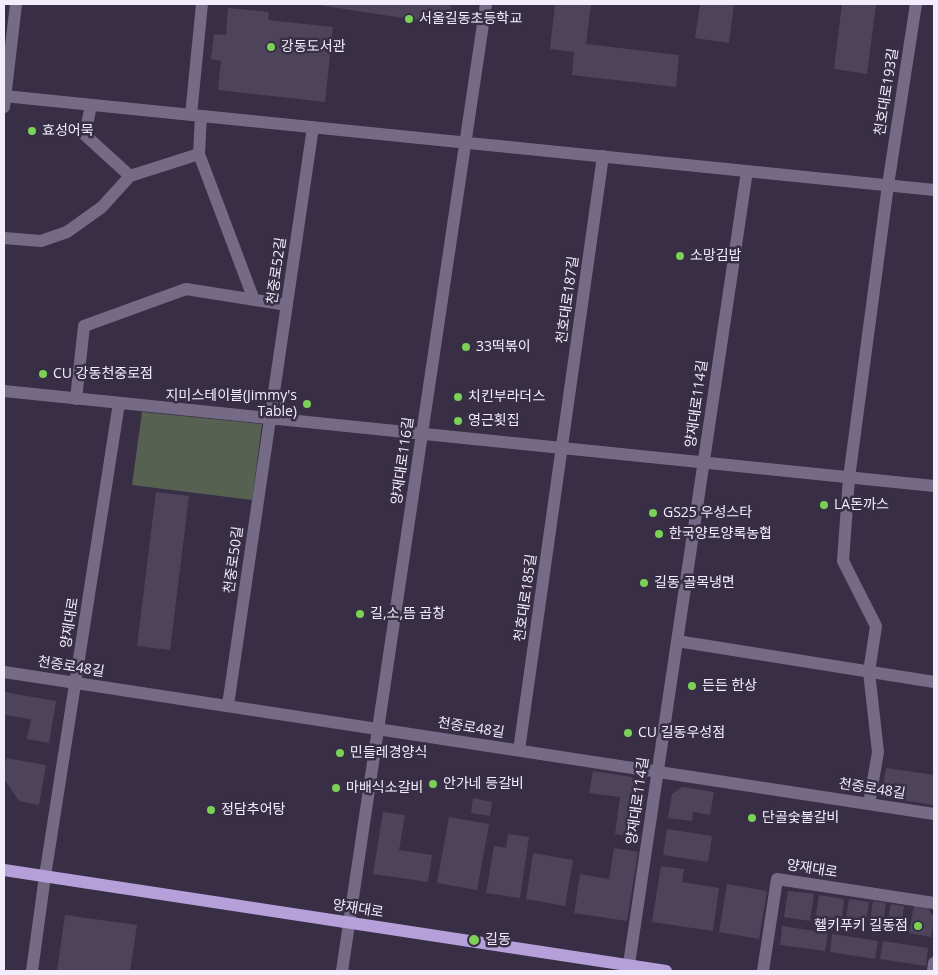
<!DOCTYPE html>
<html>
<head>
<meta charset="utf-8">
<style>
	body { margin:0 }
	#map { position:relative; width:938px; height:975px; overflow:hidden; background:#382f46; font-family:"Open Sans",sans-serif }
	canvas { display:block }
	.frame { position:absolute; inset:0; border:5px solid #f2edfc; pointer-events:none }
</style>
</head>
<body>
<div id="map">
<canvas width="938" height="975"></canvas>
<div class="frame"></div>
</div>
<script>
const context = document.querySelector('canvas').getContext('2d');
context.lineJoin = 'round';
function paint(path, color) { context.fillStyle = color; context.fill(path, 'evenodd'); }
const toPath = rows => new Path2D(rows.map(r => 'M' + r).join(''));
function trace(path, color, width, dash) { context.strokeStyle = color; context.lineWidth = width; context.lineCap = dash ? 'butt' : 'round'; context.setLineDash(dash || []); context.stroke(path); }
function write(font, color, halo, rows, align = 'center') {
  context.font = font + ' "Open Sans","Noto Sans KR",sans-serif'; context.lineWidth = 5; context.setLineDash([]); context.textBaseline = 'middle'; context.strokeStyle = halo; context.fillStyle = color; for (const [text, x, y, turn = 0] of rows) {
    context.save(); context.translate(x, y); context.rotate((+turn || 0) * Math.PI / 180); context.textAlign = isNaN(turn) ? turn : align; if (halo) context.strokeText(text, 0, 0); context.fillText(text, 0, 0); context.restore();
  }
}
const green = toPath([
	[142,412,262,424,252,500,132,485]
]);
const building = toPath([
	[312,4,451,4,448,25],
	[555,4,591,4,586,44,679,55,676,87,572,75,574,52,550,49],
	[700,4,734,4,729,43,695,38],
	[842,4,876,4,867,74,834,69],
	[228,8,269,12,268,20,333,27,325,102,218,90,221,61,211,59,214,34,226,35],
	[156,492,189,496,170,650,137,646],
	[4,692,56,701,49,743,27,739,31,719,4,715],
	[6,758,46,765,39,805,19,801,4,779],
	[886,768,934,775,934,805,881,797],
	[593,771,632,777,642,789,634,837,615,834,620,797,589,793],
	[682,787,714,792,710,815,693,812,692,821,668,818,672,794],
	[473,798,492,802,490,816,471,813],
	[383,812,405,815,399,850,432,855,428,882,373,874],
	[449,817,489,824,477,890,437,883],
	[667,829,712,836,708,862,663,855],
	[508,834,529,837,520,898,486,893,494,846,506,848],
	[614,848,638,852,627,921,574,913,580,874,609,879],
	[533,853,573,860,565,906,526,899],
	[661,866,684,869,682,882,719,888,713,931,652,922],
	[727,884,767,891,759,939,719,932],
	[788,891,814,894,810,921,784,917],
	[819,895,844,899,841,925,815,921],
	[849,899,869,902,865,927,845,924],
	[873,901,886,903,882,930,869,928],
	[891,904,904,906,900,933,886,931],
	[914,905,928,908,934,918,931,937,909,933],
	[65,915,137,925,130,971,57,971],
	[782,926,828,933,825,951,780,945],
	[832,934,878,941,875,959,830,952],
	[883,941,928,948,926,966,880,959]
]);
const minor = toPath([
	[4,96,934,190],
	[91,105,85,135,130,176],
	[4,107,16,4],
	[191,115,202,4],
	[201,116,199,154,254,300],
	[4,238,41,241,67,232,102,207,130,176,199,154],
	[4,391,934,486],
	[76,399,84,326,186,289,287,305],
	[677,641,934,682],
	[4,672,934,814],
	[228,705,313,127],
	[519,750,603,156],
	[869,804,878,752,869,672,876,626,843,561,849,478,888,185,916,4],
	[32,971,45,876,119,403],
	[342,971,486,4],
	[628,971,747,171],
	[763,971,777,879,934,903],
	[933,971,934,963]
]);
const major = toPath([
	[4,870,666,971]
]);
const markers = [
	[409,19,5,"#7bd156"],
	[271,47,5,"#7bd156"],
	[32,131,5,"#7bd156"],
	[680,256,5,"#7bd156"],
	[466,347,5,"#7bd156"],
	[43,374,5,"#7bd156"],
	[458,397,5,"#7bd156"],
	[307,404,5,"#7bd156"],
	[458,421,5,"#7bd156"],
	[824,505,5,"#7bd156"],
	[653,513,5,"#7bd156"],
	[659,534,5,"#7bd156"],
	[644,583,5,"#7bd156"],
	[360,614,5,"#7bd156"],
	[692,686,5,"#7bd156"],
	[628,733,5,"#7bd156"],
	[340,753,5,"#7bd156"],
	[433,784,5,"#7bd156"],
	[336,788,5,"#7bd156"],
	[211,810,5,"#7bd156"],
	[752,818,5,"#7bd156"],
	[918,926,5,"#7bd156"],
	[474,940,6,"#7bd156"]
];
const poiNames = [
	["서울길동초등학교",419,19],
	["강동도서관",281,47],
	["효성어묵",42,131],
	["소망김밥",690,256],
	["33떡볶이",476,347],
	["CU 강동천중로점",53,374],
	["지미스테이블(Jimmy's",297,396,"right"],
	["Table)",297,412,"right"],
	["치킨부라더스",468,397],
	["영근횟집",468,421],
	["LA돈까스",834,505],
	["GS25 우성스타",663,513],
	["한국양토양록농협",669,534],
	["길동 골목냉면",654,583],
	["길,소,뜸 곱창",370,614],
	["든든 한상",702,686],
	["CU 길동우성점",638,733],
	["민들레경양식",350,753],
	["안가네 등갈비",443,784],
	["마배식소갈비",346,788],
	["정담추어탕",221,810],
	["단골숯불갈비",762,818],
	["헬키푸키 길동점",908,926,"right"],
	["길동",485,940]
];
const streetNames = [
	["천호대로193길",887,92,-81],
	["천중로52길",277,271,-82],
	["천호대로187길",568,300,-82],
	["양재대로114길",697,404,-82],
	["양재대로116길",403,461,-82],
	["천중로50길",234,560,-82],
	["천호대로185길",526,598,-82],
	["양재대로",70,623,-81],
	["천중로48길",71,667,9],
	["천중로48길",471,728,9],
	["천중로48길",872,789,9],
	["양재대로114길",638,801,-82],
	["양재대로",812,869,9],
	["양재대로",358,909,9]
];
paint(green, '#566152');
paint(building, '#4d445c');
trace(minor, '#756b87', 12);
trace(major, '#b5a0da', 12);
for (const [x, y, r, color] of markers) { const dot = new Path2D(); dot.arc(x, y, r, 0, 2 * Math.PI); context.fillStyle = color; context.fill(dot); trace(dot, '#382f46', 2); }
write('14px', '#f2edfc', '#382f46', poiNames, 'left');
write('14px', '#f2edfc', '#382f46', streetNames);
</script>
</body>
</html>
